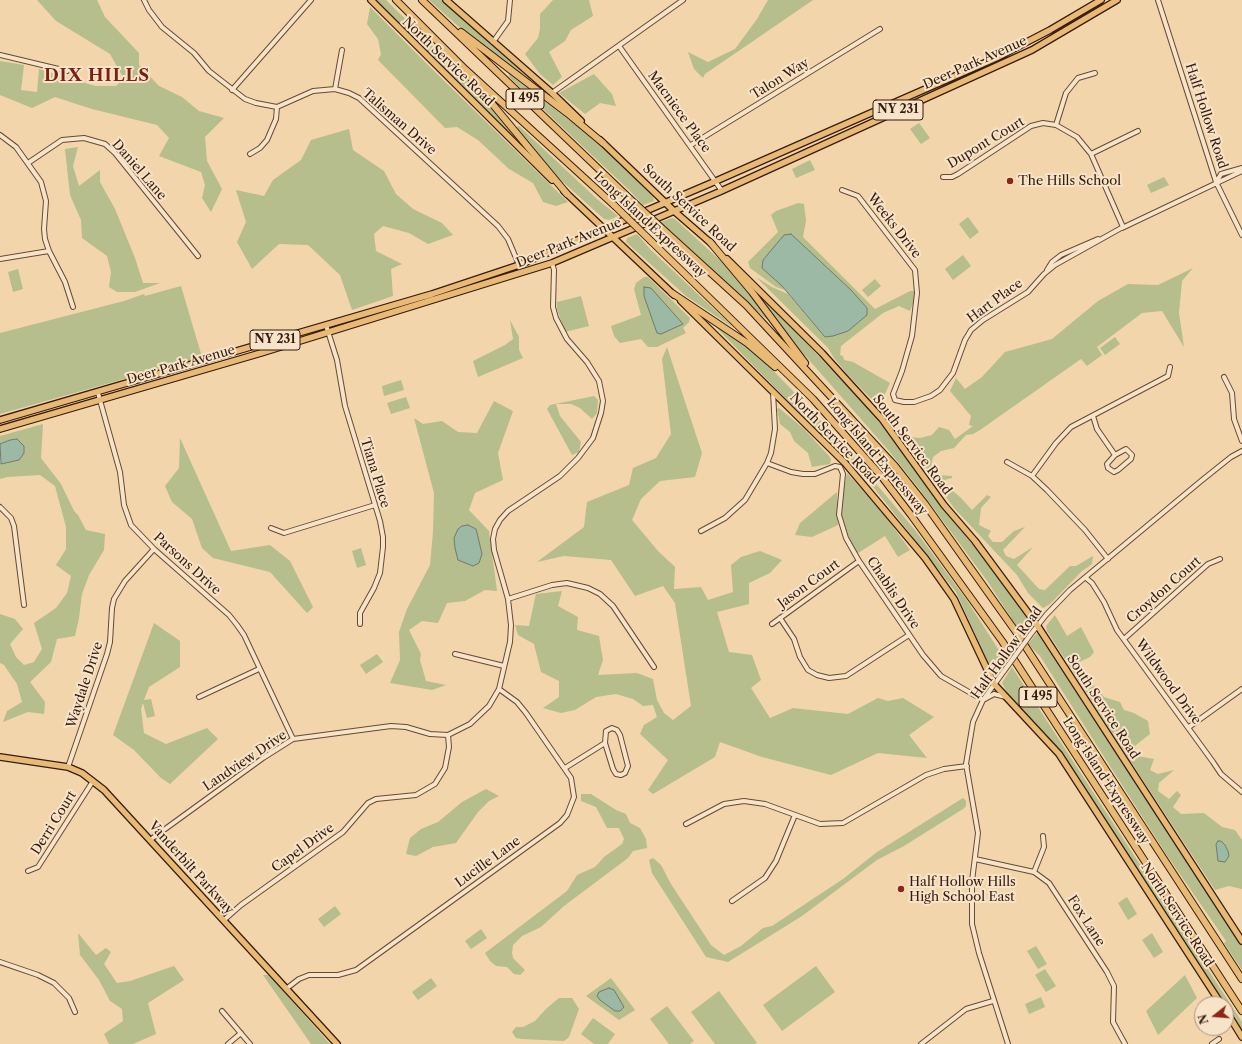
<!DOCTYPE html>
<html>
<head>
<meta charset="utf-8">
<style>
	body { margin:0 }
	#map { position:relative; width:1242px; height:1044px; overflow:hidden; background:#f2d5aa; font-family:"Libre Caslon Text",serif }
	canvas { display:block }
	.north { position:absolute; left:1194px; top:996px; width:40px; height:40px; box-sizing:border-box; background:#f7e4c8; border:1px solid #aa947e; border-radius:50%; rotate:253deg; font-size:11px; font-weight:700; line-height:16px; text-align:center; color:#361b0f }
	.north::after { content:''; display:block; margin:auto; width:14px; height:18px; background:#8f2418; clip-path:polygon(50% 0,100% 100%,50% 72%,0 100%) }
</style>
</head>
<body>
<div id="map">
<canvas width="1242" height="1044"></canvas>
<div class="north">N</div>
</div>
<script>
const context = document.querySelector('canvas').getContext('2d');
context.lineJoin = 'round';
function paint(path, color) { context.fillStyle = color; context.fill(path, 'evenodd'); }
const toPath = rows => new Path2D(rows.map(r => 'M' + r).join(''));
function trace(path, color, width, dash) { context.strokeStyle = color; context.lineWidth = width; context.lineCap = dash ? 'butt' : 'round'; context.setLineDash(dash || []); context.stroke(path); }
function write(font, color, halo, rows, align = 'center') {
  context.font = font + ' "Libre Caslon Text",serif'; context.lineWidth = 4; context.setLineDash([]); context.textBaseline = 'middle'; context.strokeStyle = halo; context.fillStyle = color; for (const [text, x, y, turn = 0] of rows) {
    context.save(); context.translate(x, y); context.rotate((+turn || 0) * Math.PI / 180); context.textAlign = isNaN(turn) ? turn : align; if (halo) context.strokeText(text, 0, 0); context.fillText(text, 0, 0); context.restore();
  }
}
const green = toPath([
	[37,0,97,0,105,17,139,53,139,65,159,86,182,97,199,111,224,118,205,137,207,161,222,189,211,212,202,198,205,185,201,172,159,156,169,138,157,125,92,109,55,97,32,108,0,95,0,61,24,65,21,90,37,92,39,69,95,86,116,86,124,79,110,54,56,21],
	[376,0,386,0,475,88,516,137,514,138,507,132,412,40],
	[429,0,441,0,533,82,532,84,477,43],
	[553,0,589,0,593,16,571,30,565,41,549,52,562,77,553,85,540,74,525,54,538,38,540,29,540,14],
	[768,0,813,0,705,74,703,78,694,69,688,52,708,62,735,49,757,19],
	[370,7,431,68,568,202,556,206,543,202,533,183,509,169,478,140,457,127,445,128,378,60,381,54,378,39,367,24],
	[509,74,600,144,653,197,654,201,643,205,629,190,509,77],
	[594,74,612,94,616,106,600,103,585,114,559,93],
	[919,123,930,138,921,144,910,129],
	[519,126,597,199,618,216,609,220,604,219,553,173,518,130,517,127],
	[349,129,353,150,384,171,396,194,413,209,442,223,453,235,428,244,409,233,383,226,374,234,376,251,402,264,391,269,393,296,352,310,340,275,308,245,279,244,252,269,237,242,246,222,236,190,264,196,273,180,301,160,311,140],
	[78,147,73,166,79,186,100,170,100,182,115,209,135,258,143,283,160,283,135,292,117,292,109,287,111,272,107,256,82,238,81,220,70,195,65,149],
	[810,160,815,170,796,178,792,169],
	[1164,177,1169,185,1151,193,1147,185],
	[798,203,804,204,806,221,803,237,875,309,910,291,915,291,914,301,910,311,899,306,883,313,841,346,840,355,843,356,844,360,853,362,890,383,879,407,847,374,834,358,828,348,756,277,772,287,788,294,825,337,833,336,782,286,785,290,776,287,750,268,748,262,778,232,771,215,776,211],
	[968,217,979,232,970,239,959,224],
	[672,218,675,219,724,264,770,319,768,320,765,318,661,222],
	[637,234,650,249,734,328,686,296,626,242,627,238],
	[963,255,971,266,953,280,945,269],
	[1193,268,1182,281,1179,313,1184,347,1162,311,1142,313,1097,347,1102,355,1087,366,1081,359,980,430,973,434,966,435,954,448,941,451,933,457,931,467,937,475,952,476,952,478,944,480,949,488,960,497,972,510,987,495,991,497,981,508,979,525,991,531,988,536,993,542,1002,542,1014,531,1025,527,1003,550,1006,556,1014,559,1033,547,1017,565,1039,589,1045,590,1070,566,1076,566,1093,556,1092,564,1081,572,1050,604,1043,608,1028,593,1017,575,954,508,906,441,908,437,920,438,932,435,939,427,949,430,955,439,973,426,969,425,971,416,950,391,956,378,965,389,982,377,1005,352,1052,339,1098,301,1128,284,1158,285],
	[18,269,23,289,13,292,8,272],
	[644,277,648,277,690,318,689,322,683,328,686,333,657,347,648,347,641,339,620,343,614,336,611,326,641,315,634,289,636,283],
	[875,279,881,286,868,297,862,290],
	[181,286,202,357,0,414,0,333,124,301,144,294,145,296],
	[753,287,862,402,885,429,951,519,1000,577,1032,622,1032,626,1024,638,988,582,920,490,889,451,802,352],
	[581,296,589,326,565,332,557,309,557,302],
	[705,316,754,351,793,391,840,441,915,530,966,599,1000,652,1008,660,998,672,991,669,956,592,856,465,825,439],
	[510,320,519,337,519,350,523,358,478,377,473,361,505,345,513,339],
	[1115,337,1120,344,1105,355,1100,348],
	[667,347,702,453,695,477,660,481,641,499,632,520,658,551,675,567,674,589,701,587,708,600,733,592,731,565,741,557,760,551,782,560,770,573,749,583,749,604,717,612,729,652,752,655,761,680,751,688,770,718,793,708,848,714,878,698,888,701,903,698,934,717,909,735,927,758,878,753,831,775,762,757,720,742,715,757,653,794,648,790,668,760,640,734,644,725,657,717,653,705,643,706,633,699,616,694,596,697,575,710,561,713,543,708,559,697,559,681,541,672,534,644,518,635,515,625,529,626,536,594,562,591,558,606,578,617,577,630,599,636,603,660,598,675,637,673,653,679,657,700,664,713,673,720,691,706,675,603,663,586,635,596,611,560,564,556,537,562,584,527,587,502,629,485,633,468,656,458,671,434,662,359],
	[401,380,404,390,384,396,382,386],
	[594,396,598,400,597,413,592,419,580,408,571,404,556,404,560,416,581,442,579,452,572,455,547,409,550,405],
	[406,397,410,408,391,414,387,403],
	[494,401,513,411,498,453,503,480,475,493,469,510,489,531,497,591,485,590,465,601,447,603,438,623,422,621,409,630,421,654,420,660,426,681,446,685,432,690,390,683,400,660,399,632,407,609,430,565,433,532,434,493,414,418,423,424,442,421,458,432,477,433],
	[779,408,803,428,829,456,831,459,830,464,812,467,808,453,794,441,790,432,780,424,777,409],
	[43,424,41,458,61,484,74,511,78,515,86,530,105,534,104,550,89,575,82,594,79,618,75,636,57,639,51,662,30,682,45,702,44,714,28,712,3,722,7,711,22,702,17,684,4,665,0,663,0,614,15,619,23,629,10,644,16,657,24,665,34,662,42,649,34,623,56,608,67,593,71,576,56,565,66,549,66,527,55,486,40,475,7,477,0,479,0,462,1,464,23,445,17,439,10,440,0,444,0,436],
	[180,438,231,551,270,545,290,561,313,607,307,613,270,572,213,558,202,548,192,519,172,502,165,486,179,468],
	[847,473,883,513,910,550,898,557,885,536,858,553,855,552,842,521,842,499],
	[837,492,838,525,812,537,795,535,800,523],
	[361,548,366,565,357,568,352,551],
	[1055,615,1067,636,1081,627,1094,652,1090,657,1077,663,1076,669,1083,680,1096,687,1104,697,1120,702,1124,710,1134,713,1148,721,1150,734,1131,749,1137,756,1154,759,1150,770,1158,774,1174,770,1159,783,1158,791,1169,799,1177,791,1181,795,1173,807,1181,814,1204,813,1222,827,1235,830,1242,840,1242,889,1229,886,1215,890,1116,739,1047,631,1046,626],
	[154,623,180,641,180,667,149,687,144,700,151,699,155,716,147,718,143,703,141,709,144,733,166,744,207,728,218,739,170,784,161,778,134,750,113,735],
	[1037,633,1242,946,1242,970,1224,943,1226,941,1166,854,1040,656,1028,644],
	[377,654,383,662,366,674,360,665],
	[1012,667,1242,1022,1242,1030,1063,754,1008,694,1002,683],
	[486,789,499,796,489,801,478,812,456,843,433,847,416,856,406,854,410,838,421,829,438,822,462,802],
	[581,794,591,794,616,810,626,814,630,823,640,828,646,839,647,848,633,851,628,858,564,906,541,927,522,936,513,945,512,953,513,958,525,970,520,975,514,974,507,967,496,966,490,961,485,953,567,891,577,875,595,867,604,857,622,844,624,839,619,828,607,828,596,807,581,801],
	[963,798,966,801,966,806,963,809,904,846,877,860,802,916,728,962,706,957,652,873,649,860,653,858,661,865,671,884,711,945,724,955,741,946,763,928,772,926,843,879,877,852],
	[1127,897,1137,914,1128,920,1118,903],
	[335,906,341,914,324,927,318,919],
	[481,929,487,938,471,949,465,941],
	[78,933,96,955,106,948,111,952,104,964,117,983,130,981,174,966,184,980,148,1003,156,1034,133,1044,109,1044,104,1034,123,1021,122,1009,110,1001,99,980,80,955],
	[1152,933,1163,952,1154,958,1142,940],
	[1036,946,1047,964,1038,969,1027,951],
	[816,966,835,992,782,1031,763,1005],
	[1045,969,1056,986,1046,992,1035,975],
	[263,975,269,975,330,1044,311,1044],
	[1185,975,1197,998,1158,1035,1146,1011],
	[431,978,437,986,418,1000,412,992],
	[611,978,635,1010,619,1020,586,996],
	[719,991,757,1043,755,1044,715,1044,691,1012],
	[1041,997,1045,1007,1029,1014,1025,1004],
	[559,998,572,998,579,1009,569,1037,564,1041,522,1039,516,1038,512,1032,516,1027,523,1027,535,1021,547,1008],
	[667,1006,694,1041,690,1044,669,1044,650,1019],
	[593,1018,615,1034,608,1044,594,1044,581,1034]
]);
const water = toPath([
	[791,234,851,290,867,308,867,315,848,331,833,336,825,337,782,286,762,268,763,260,784,235,791,234],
	[644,287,651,288,683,324,661,334,657,333,644,296,644,287],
	[17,439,24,446,24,453,22,456,19,460,1,464,0,444,10,440,17,439],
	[468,525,476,529,482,554,479,563,473,566,458,560,455,548,454,538,458,529,462,526,468,525],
	[1218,841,1221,841,1225,845,1228,851,1229,856,1225,862,1218,861,1216,844,1218,841],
	[609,988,614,990,624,1007,620,1011,615,1011,600,1000,597,996,599,992,609,988]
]);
const minor = toPath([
	[144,0,149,10,162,27,194,53,209,71,245,99,256,103,277,107,313,91,335,89,349,93,359,98,498,226,508,239,519,265],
	[1158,0,1216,182,1242,235],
	[493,42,508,21,510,0],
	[619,46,722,191],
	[0,55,67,71],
	[335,89,342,50],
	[232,90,311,0],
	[552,93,683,0],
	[1056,125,1066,93,1078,78,1095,73],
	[0,135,16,147,41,182,46,201,44,229,45,239,49,251,65,282,73,307],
	[691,145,880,29],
	[250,154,260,148,267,140,276,119,277,107],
	[1091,154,1138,131],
	[28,163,62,140,84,138,105,144,115,153,198,256],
	[943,177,952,177,958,174,1031,126,1043,123,1056,125,1077,137,1091,154,1123,227],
	[1217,181,1221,174,1242,168],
	[842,190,858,196,915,270,917,293,912,336,902,371,893,394,895,400,904,402,914,402,931,396,940,390,953,373,965,340,971,330,983,320,1028,292,1044,274,1055,265,1123,227],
	[1122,228,1242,171],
	[0,259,49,251],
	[1047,270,1052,262,1061,255,1098,239],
	[326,325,337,360,345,406,380,521,383,537,383,547,380,573,374,588,360,613,360,624],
	[1224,377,1232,393,1234,419,1242,441],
	[98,393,120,472,124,505,131,525,154,549,229,615,237,625,244,635,293,739],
	[1093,416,1097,429,1115,455,1107,464,1108,468,1114,472,1118,470,1131,459,1132,455,1126,449,1115,455],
	[1007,462,1032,476,1047,490,1085,530,1108,559],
	[767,463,791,472,803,474,815,474,835,466,840,467,843,474,839,515,846,538,859,561,923,655,941,676,983,700,994,694,1006,697],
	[1032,476,1056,443,1071,427,1168,376,1170,367],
	[0,507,11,518,14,526,24,605],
	[271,528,284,533,375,505],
	[701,531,725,518,745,500,767,463,771,453,775,429,773,392],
	[1086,578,1092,583,1104,602,1117,630,1213,762,1221,774,1242,792],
	[508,599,552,585,567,583,588,588,600,594,613,606,654,667],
	[780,618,794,639,800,657,808,670,817,675,829,678,846,676,909,635],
	[772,624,859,561],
	[1031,634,1046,615,1070,590,1201,481,1231,457,1242,451],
	[1124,639,1208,564,1220,559],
	[455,654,504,666],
	[1004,671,983,700,973,722,966,764,978,833,972,881,972,924,979,953,1008,1044],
	[199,697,259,669],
	[1189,727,1242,689],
	[68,767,107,654,110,642,112,608,114,599,125,581,154,549],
	[565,768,605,743,606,731,612,728,617,730,620,735,628,766,625,773,621,775,616,774,613,769,605,743],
	[686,824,724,804,744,801,765,804,820,824,843,823,926,775,944,769,967,766],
	[150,840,263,758,293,739,391,726,406,727,430,734,448,735,470,724,489,706,499,689,510,642,511,625,508,599,494,550,493,539,495,529,500,520,508,511,560,476,578,458,593,438,601,413,603,401,599,381,587,362,567,339,556,318,553,307,554,270,552,263],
	[975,859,1034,872,1049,883,1107,972,1114,986,1113,1022,1125,1044],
	[28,871,38,867,93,781],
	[1034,872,1044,847,1043,836],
	[732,901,765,878,776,861,795,815],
	[224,920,241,905,343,832,368,803,376,799,416,795,435,784,445,768,449,747,448,735],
	[0,962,38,975,54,983,69,998,75,1012],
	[286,989,299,979,309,975,338,975,356,970,560,823,567,815,574,797,571,778,526,713,517,702,499,689],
	[222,1011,250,1044],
	[228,1044,241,1033],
	[921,1044,966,1009,993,1001],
	[1212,1044,1219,1039]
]);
const major = toPath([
	[371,0,552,180],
	[446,0,552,93,581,121],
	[600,140,674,211,712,244],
	[564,191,674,295],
	[727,259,822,353,882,419,944,505,975,541,1037,625,1242,941],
	[681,301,845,463,925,558,954,599,994,684,1059,754,1221,1004],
	[0,420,432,294,519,265,716,181,996,58,1050,30,1101,0],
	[0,429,261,353,552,263,719,192,1032,50,1117,0],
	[0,757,68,767,82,773,104,790,337,1044],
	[1226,1011,1242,1037]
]);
const highway = toPath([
	[396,0,465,69,615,206],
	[422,0,629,198],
	[461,32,567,113,603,143],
	[470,77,567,194],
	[667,233,746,305,895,466,925,504,1016,632,1242,979],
	[651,241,813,399,882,477,911,515,1002,641,1242,1011],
	[710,242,752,292,805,363],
	[672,293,747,343,775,367]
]);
const minorBridge = toPath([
	[1004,671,1031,634]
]);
const highwayBridge = toPath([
	[629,198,667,233],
	[615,206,651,241]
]);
const markers = [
	[1010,181,4,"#8f2418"],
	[901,889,4,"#8f2418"]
];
const shields = [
	[525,99,38],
	[898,110,50],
	[275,340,50],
	[1038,697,38]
];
const shieldNames = [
	["I 495",525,99],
	["NY 231",898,110],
	["NY 231",275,340],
	["I 495",1038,697]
];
const streetNames = [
	["North Service Road",448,62,44],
	["Deer Park Avenue",975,63,-24],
	["Talon Way",780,79,-32],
	["Macniece Place",679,112,54],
	["Half Hollow Road",1206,116,72],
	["Talisman Drive",399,122,41],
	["Dupont Court",986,143,-31],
	["Daniel Lane",139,170,49],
	["South Service Road",689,208,43],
	["Long Island Expressway",650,225,43],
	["Weeks Drive",894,226,52],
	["Deer Park Avenue",569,243,-22],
	["Hart Place",995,301,-36],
	["Deer Park Avenue",181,365,-16],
	["North Service Road",834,439,46],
	["South Service Road",912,445,53],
	["Long Island Expressway",877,457,50],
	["Tiana Place",375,473,73],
	["Parsons Drive",187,564,42],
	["Jason Court",809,584,-36],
	["Croydon Court",1164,590,-41],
	["Chablis Drive",893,593,56],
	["Half Hollow Road",1007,653,-54],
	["Wildwood Drive",1168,682,54],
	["Waydale Drive",85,685,-72],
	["South Service Road",1103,707,57],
	["Landview Drive",245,761,-34],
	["Long Island Expressway",1106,781,57],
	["Derri Court",54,823,-58],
	["Capel Drive",303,848,-36],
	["Lucille Lane",488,862,-36],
	["Vanderbilt Parkway",191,868,48],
	["North Service Road",1177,915,57],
	["Fox Lane",1086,921,57]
];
const poiNames = [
	["The Hills School",1018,181],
	["Half Hollow Hills",909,882],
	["High School East",909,897]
];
const districtNames = [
	["DIX HILLS",97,76]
];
paint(green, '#b5be8c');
paint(water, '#9cb9a6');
trace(water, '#737a6a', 1);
trace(minor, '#654a36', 6);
trace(major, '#361b0f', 8);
trace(highway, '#361b0f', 8);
trace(minor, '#f7e4c8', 4);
trace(major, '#e9ba75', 5.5);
trace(highway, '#e9ba75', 6);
trace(minorBridge, '#654a36', 6, []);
trace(highwayBridge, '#361b0f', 8, []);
trace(minorBridge, '#f7e4c8', 4);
trace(highwayBridge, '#e9ba75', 6);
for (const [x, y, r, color] of markers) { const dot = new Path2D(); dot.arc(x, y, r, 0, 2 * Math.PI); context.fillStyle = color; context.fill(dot); trace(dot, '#f7e4c8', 1.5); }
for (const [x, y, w] of shields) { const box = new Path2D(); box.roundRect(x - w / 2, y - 10, w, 20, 3); context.fillStyle = '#f7e4c8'; context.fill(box); trace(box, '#361b0f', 1); }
write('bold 12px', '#361b0f', null, shieldNames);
write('13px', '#361b0f', '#f7e4c8', streetNames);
write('13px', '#361b0f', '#f7e4c8', poiNames, 'left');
context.letterSpacing = '1px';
write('bold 17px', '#7a1f14', '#f7e4c8', districtNames);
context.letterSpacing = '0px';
</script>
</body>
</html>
